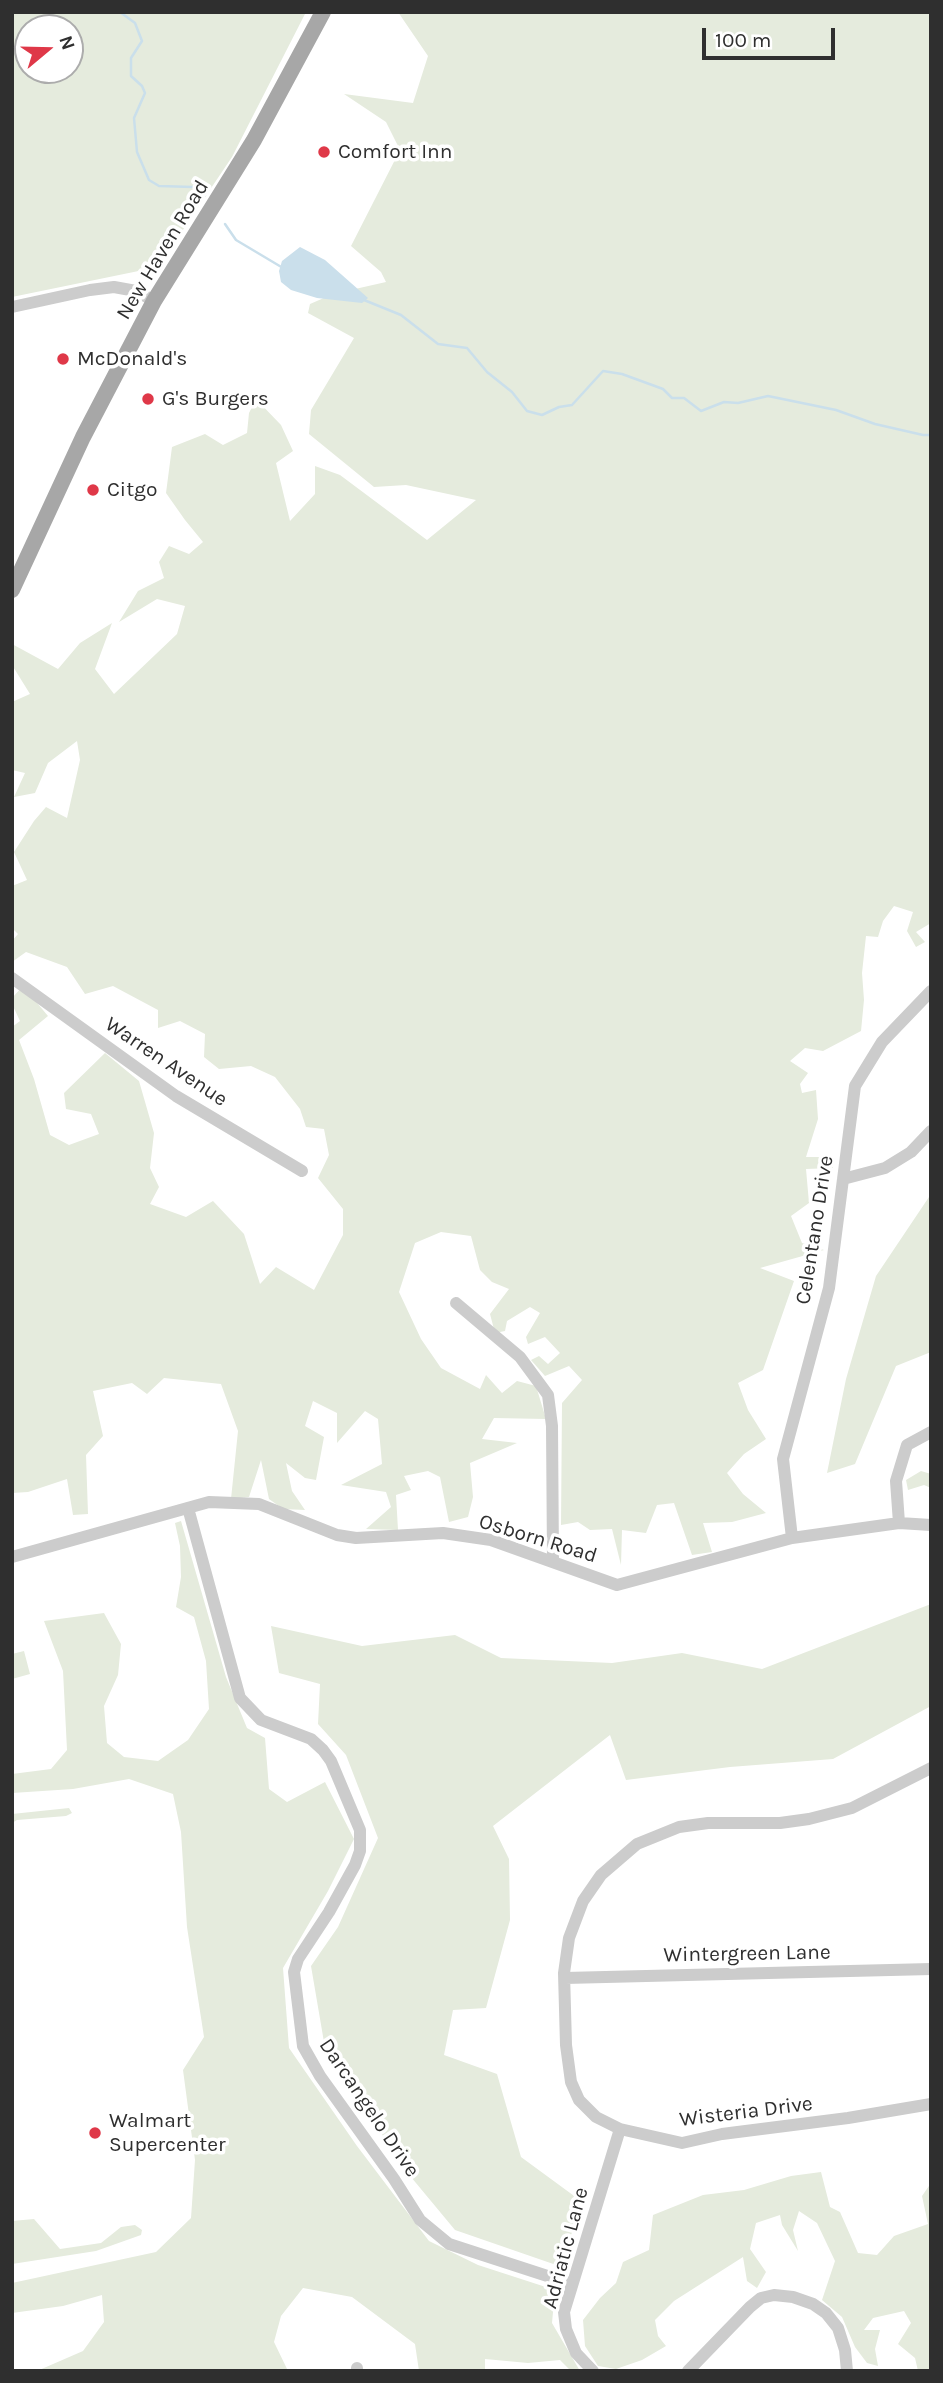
<!DOCTYPE html>
<html>
<head>
<meta charset="utf-8">
<style>
	body { margin:0 }
	#map { position:relative; width:943px; height:2383px; overflow:hidden; background:#fff; font-family:Karla,sans-serif }
	canvas { display:block }
	.frame { position:absolute; inset:0; border:14px solid #2f2f2f; pointer-events:none }
	.north { position:absolute; left:14px; top:14px; width:70px; height:70px; box-sizing:border-box; background:#fff; border:2px solid #acacac; border-radius:50%; rotate:71deg; font-size:19px; font-weight:700; line-height:28px; text-align:center; color:#2f2f2f }
	.north::after { content:''; display:block; margin:auto; width:24px; height:32px; background:#df3848; clip-path:polygon(50% 0,100% 100%,50% 72%,0 100%) }
	.scale { position:absolute; left:702px; top:28px; width:133px; height:32px; box-sizing:border-box; border:4px solid #2f2f2f; border-top:0; padding-left:9px; font-size:21px; line-height:24px; white-space:nowrap; color:#2f2f2f; -webkit-text-stroke:5px #fff; paint-order:stroke }
</style>
</head>
<body>
<div id="map">
<canvas width="943" height="2383"></canvas>
<div class="frame"></div>
<div class="north">N</div>
<div class="scale">100 m</div>
</div>
<script>
const context = document.querySelector('canvas').getContext('2d');
context.lineJoin = 'round';
function paint(path, color) { context.fillStyle = color; context.fill(path, 'evenodd'); }
const toPath = rows => new Path2D(rows.map(r => 'M' + r).join(''));
function trace(path, color, width, dash) { context.strokeStyle = color; context.lineWidth = width; context.lineCap = dash ? 'butt' : 'round'; context.setLineDash(dash || []); context.stroke(path); }
function write(font, color, halo, rows, align = 'center') {
  context.font = font + ' Karla,sans-serif'; context.lineWidth = 7; context.setLineDash([]); context.textBaseline = 'middle'; context.strokeStyle = halo; context.fillStyle = color; for (const [text, x, y, turn = 0] of rows) {
    context.save(); context.translate(x, y); context.rotate((+turn || 0) * Math.PI / 180); context.textAlign = isNaN(turn) ? turn : align; if (halo) context.strokeText(text, 0, 0); context.fillText(text, 0, 0); context.restore();
  }
}
const green = toPath([
	[12,12,306,12,232,157,158,267,12,297],
	[28,28,70,28,70,70,28,70],
	[398,12,931,12,931,923,916,932,925,942,916,947,907,931,913,912,894,906,883,921,878,937,866,936,862,973,864,1000,861,1031,823,1051,805,1048,790,1061,808,1073,800,1084,802,1093,816,1090,818,1119,806,1157,833,1157,833,1168,806,1169,809,1203,791,1216,802,1243,824,1250,760,1268,794,1281,763,1370,738,1383,748,1410,766,1439,744,1454,727,1473,743,1494,766,1513,732,1522,703,1523,712,1552,692,1555,674,1503,657,1505,646,1533,622,1530,621,1565,612,1529,590,1530,578,1522,561,1525,562,1403,582,1380,569,1366,545,1376,531,1360,539,1356,548,1364,560,1353,545,1337,528,1344,526,1337,540,1313,530,1307,507,1321,505,1331,495,1333,490,1314,509,1289,492,1282,480,1270,471,1236,441,1232,415,1243,399,1292,421,1339,441,1368,480,1389,486,1375,502,1393,517,1381,536,1386,546,1419,494,1418,482,1439,517,1443,470,1463,473,1497,468,1517,449,1522,440,1477,428,1471,404,1476,411,1490,396,1495,398,1530,366,1529,391,1507,386,1492,341,1485,382,1464,378,1419,365,1411,337,1443,337,1413,313,1401,305,1426,324,1437,316,1480,305,1478,286,1463,292,1491,305,1510,283,1509,269,1499,261,1460,249,1497,231,1499,238,1431,221,1384,164,1378,147,1394,132,1383,93,1391,103,1436,86,1455,88,1514,73,1515,67,1479,28,1492,12,1493,12,1027,20,1021,12,1004,12,998,23,986,48,1016,19,1040,34,1079,50,1135,69,1145,99,1134,91,1114,66,1109,64,1093,105,1053,139,1081,154,1133,150,1168,159,1187,150,1204,186,1217,213,1201,244,1234,260,1284,276,1267,314,1290,343,1235,343,1209,318,1178,329,1155,324,1129,306,1127,300,1109,275,1077,251,1066,219,1069,204,1057,205,1034,180,1021,158,1028,158,1010,113,986,85,994,67,967,26,952,12,962,12,941,18,934,12,928,12,886,27,880,14,852,34,821,46,807,67,818,80,760,77,741,48,763,35,793,14,797,25,773,12,770,12,702,30,694,12,665,12,644,58,669,80,643,112,623,95,669,114,694,177,634,185,606,157,599,119,622,138,591,164,578,159,562,169,546,189,554,203,542,185,520,166,493,172,447,205,434,223,445,247,433,249,413,256,399,281,425,293,451,276,463,290,521,315,494,315,466,340,475,427,540,476,500,406,485,374,487,309,434,311,410,354,338,308,313,310,304,333,294,386,282,381,272,351,246,400,150,386,122,344,94,413,103,428,56],
	[931,1194,931,1352,896,1366,855,1464,827,1473,846,1379,876,1276],
	[921,1471,931,1474,931,1488,924,1485,908,1490,906,1480],
	[181,1521,226,1677,247,1728,265,1738,269,1789,287,1802,325,1782,354,1839,328,1891,283,1968,289,2048,357,2146,429,2241,478,2265,555,2290,552,2323,580,2371,571,2371,560,2360,528,2363,485,2359,485,2371,419,2371,415,2344,352,2297,303,2288,281,2316,274,2342,288,2371,37,2371,83,2351,104,2322,102,2295,63,2306,12,2313,12,2283,156,2252,191,2218,195,2160,183,2070,204,2037,187,1927,181,1832,173,1794,129,1779,73,1789,12,1793,12,1774,51,1769,67,1750,63,1671,44,1621,104,1613,121,1644,118,1675,104,1706,107,1743,124,1757,158,1761,188,1740,209,1709,206,1661,194,1617,176,1607,181,1577,180,1546,175,1523],
	[931,1604,931,1706,833,1759,730,1767,626,1780,610,1735,493,1826,509,1859,510,1920,486,2008,453,2010,444,2055,497,2074,521,2157,581,2201,562,2267,455,2230,406,2171,325,2048,311,1966,338,1927,378,1838,346,1755,318,1724,320,1684,279,1673,271,1626,362,1646,455,1635,501,1658,612,1663,682,1653,762,1669],
	[24,1651,30,1674,12,1679,12,1654],
	[69,1808,72,1813,66,1816,17,1820,12,1823,12,1814],
	[821,2172,830,2207,840,2212,858,2253,877,2255,894,2236,928,2224,922,2196,931,2183,931,2371,918,2371,915,2358,898,2344,911,2323,904,2311,873,2318,864,2330,880,2330,875,2349,878,2366,867,2363,855,2347,842,2317,822,2300,835,2261,817,2223,799,2211,793,2230,798,2251,782,2225,780,2215,756,2223,750,2249,766,2272,757,2288,747,2281,743,2257,674,2301,655,2320,658,2336,666,2346,642,2360,616,2369,598,2366,585,2346,583,2320,600,2298,616,2283,623,2262,649,2250,653,2215,703,2195,744,2190,791,2176],
	[34,2219,60,2249,101,2243,121,2227,135,2225,142,2230,141,2235,96,2251,12,2264,12,2221]
]);
const water = toPath([
	[300,247,325,260,368,298,362,303,317,298,291,290,281,282,279,271,282,261]
]);
const stream = toPath([
	[120,12,135,23,142,41,131,58,131,76,142,86,145,93,134,118,137,152,149,180,159,186,193,187,205,195],
	[225,224,236,240,283,268],
	[364,300,401,315,438,344,467,348,487,372,512,392,527,411,542,415,559,407,572,405,603,371,622,374,663,389,672,398,684,398,701,411,724,402,738,403,768,396,836,410,875,424,923,435,931,435]
]);
const minor = toPath([
	[12,307,90,290,114,287,136,291,154,301],
	[12,978,176,1096,302,1171],
	[843,1179,885,1168,911,1152,931,1131],
	[456,1303,520,1357,548,1395,552,1426,553,1561],
	[188,1508,240,1698,261,1720,311,1739,323,1750,331,1761,360,1830,360,1851,355,1865,329,1912,298,1959,294,1972,303,2046,320,2076,394,2179,420,2220,449,2244,572,2284],
	[899,1523,896,1481,907,1445,931,1432],
	[792,1538,783,1459,829,1288,855,1086,882,1042,931,991],
	[12,1557,209,1502,259,1504,337,1535,356,1538,443,1533,491,1540,617,1585,792,1538,899,1523,931,1525],
	[931,1768,852,1808,809,1819,780,1823,708,1823,679,1827,637,1844,601,1875,583,1901,569,1938,564,1973,566,2045,571,2082,579,2100,596,2117,620,2129,682,2143,722,2134,848,2118,931,2104],
	[565,1978,931,1969],
	[357,2371,357,2368],
	[593,2371,576,2353,566,2329,564,2312,620,2129],
	[688,2371,750,2307,761,2298,774,2295,793,2297,813,2304,826,2313,838,2328,845,2350,847,2371]
]);
const major = toPath([
	[12,590,83,437,154,301,254,140,323,12]
]);
const markers = [
	[324,152,7,"#df3848"],
	[63,359,7,"#df3848"],
	[148,399,7,"#df3848"],
	[93,490,7,"#df3848"],
	[95,2133,7,"#df3848"]
];
const poiNames = [
	["Comfort Inn",338,152],
	["McDonald's",77,359],
	["G's Burgers",162,399],
	["Citgo",107,490],
	["Walmart",109,2121],
	["Supercenter",109,2145]
];
const streetNames = [
	["New Haven Road",163,250,-59],
	["Warren Avenue",166,1062,34],
	["Celentano Drive",815,1230,-81],
	["Osborn Road",538,1539,17],
	["Wintergreen Lane",747,1954,-1],
	["Darcangelo Drive",369,2108,56],
	["Wisteria Drive",746,2112,-7],
	["Adriatic Lane",566,2248,-75]
];
paint(green, '#e5ebdd');
paint(water, '#cadfeb');
trace(stream, '#cadfeb', 2.5);
trace(minor, '#ccc', 12);
trace(major, '#a7a7a7', 16);
for (const [x, y, r, color] of markers) { const dot = new Path2D(); dot.arc(x, y, r, 0, 2 * Math.PI); context.fillStyle = color; context.fill(dot); trace(dot, '#fff', 2.5); }
write('21px', '#2f2f2f', '#fff', poiNames, 'left');
write('21px', '#2f2f2f', '#fff', streetNames);
</script>
</body>
</html>
